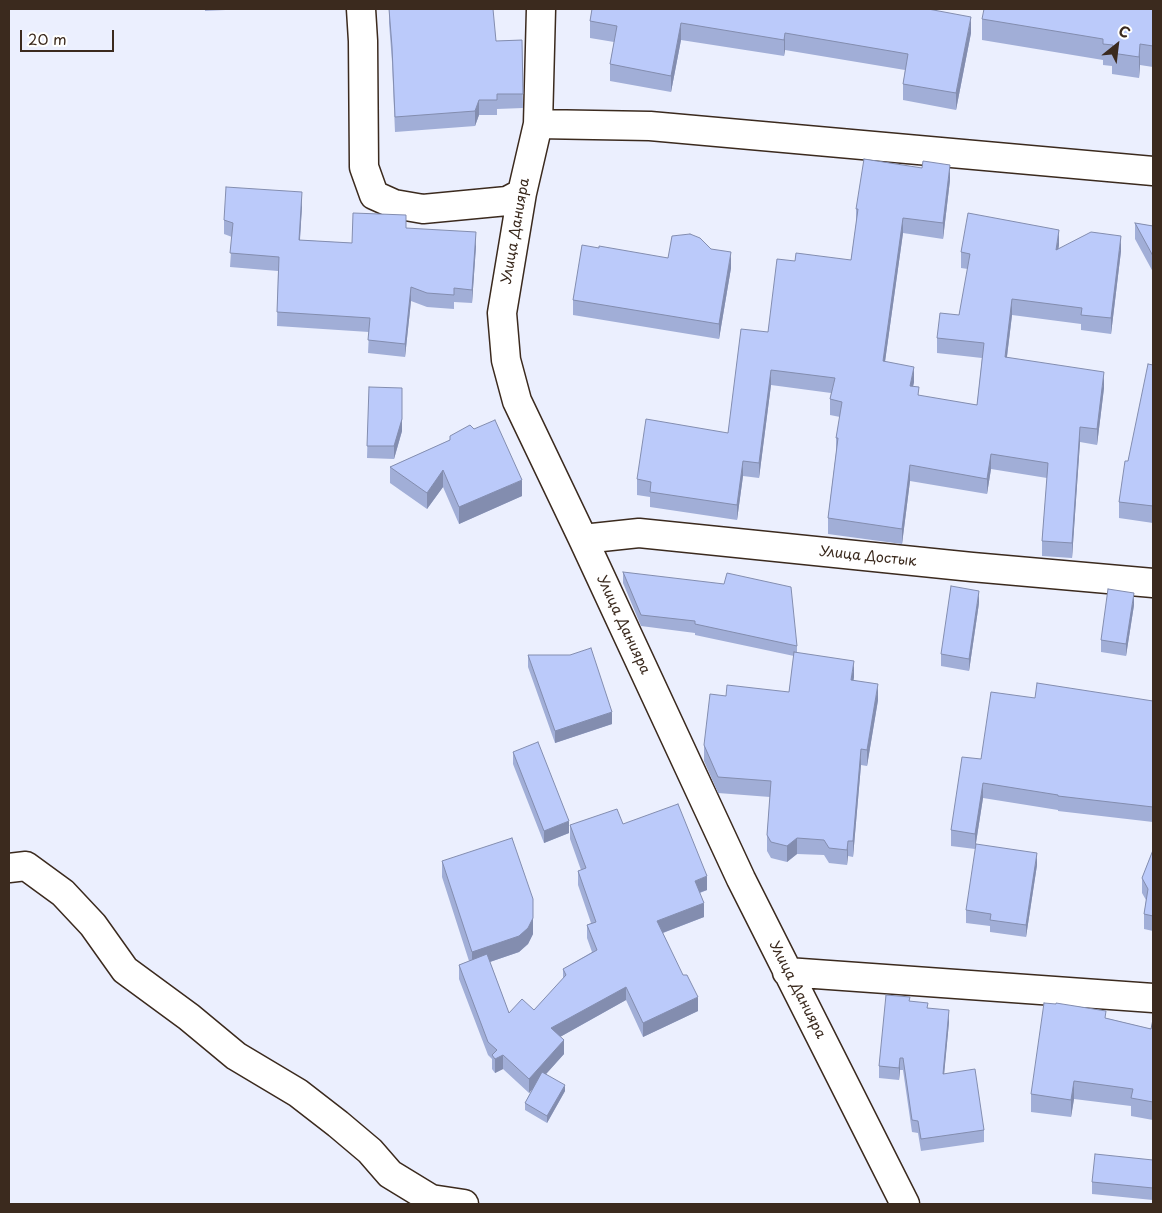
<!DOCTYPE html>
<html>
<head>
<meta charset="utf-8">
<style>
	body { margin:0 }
	#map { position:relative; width:1162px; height:1213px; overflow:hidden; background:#ebeffe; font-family:"Playpen Sans",sans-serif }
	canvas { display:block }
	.frame { position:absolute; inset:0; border:10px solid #3b2a1e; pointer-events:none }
	.north { position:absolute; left:1092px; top:20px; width:50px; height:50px; -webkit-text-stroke:4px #fff; paint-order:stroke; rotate:29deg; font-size:14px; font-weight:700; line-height:20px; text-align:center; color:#3b2a1e }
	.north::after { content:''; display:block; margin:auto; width:18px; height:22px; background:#3b2a1e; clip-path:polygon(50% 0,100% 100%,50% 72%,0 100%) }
	.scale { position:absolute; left:20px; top:30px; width:94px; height:22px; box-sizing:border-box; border:2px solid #3b2a1e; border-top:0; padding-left:6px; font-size:15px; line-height:18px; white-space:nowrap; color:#3b2a1e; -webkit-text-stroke:4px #fff; paint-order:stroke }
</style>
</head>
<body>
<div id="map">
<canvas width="1162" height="1213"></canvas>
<div class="frame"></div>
<div class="north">С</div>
<div class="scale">20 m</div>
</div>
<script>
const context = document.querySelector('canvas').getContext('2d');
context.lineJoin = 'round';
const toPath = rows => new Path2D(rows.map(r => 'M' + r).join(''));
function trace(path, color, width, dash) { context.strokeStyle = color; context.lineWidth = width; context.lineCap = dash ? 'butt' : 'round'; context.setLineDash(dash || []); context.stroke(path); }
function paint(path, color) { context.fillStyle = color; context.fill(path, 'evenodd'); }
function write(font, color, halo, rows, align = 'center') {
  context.font = font + ' "Playpen Sans",sans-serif'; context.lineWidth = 5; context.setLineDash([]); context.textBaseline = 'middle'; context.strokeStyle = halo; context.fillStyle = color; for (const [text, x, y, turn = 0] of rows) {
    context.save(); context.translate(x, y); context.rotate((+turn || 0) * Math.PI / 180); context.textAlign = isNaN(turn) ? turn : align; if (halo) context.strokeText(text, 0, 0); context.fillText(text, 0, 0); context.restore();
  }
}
const street = toPath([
	[361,9,363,41,364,167,374,195,394,204,423,209,507,201,522,193],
	[541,9,538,124,522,193,502,313,506,360,517,401,583,539,741,879,905,1204],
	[538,124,650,126,1153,171],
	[583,539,639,533,972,567,1153,583],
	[9,868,26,866,63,893,93,925,125,970,189,1017,236,1056,298,1093,338,1124,370,1151,390,1174,431,1199,464,1204],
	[787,972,1153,998]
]);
const wall = toPath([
	[205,9,246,9,205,11],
	[389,9,496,41,522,40,523,108,497,109,497,115,479,115,475,126,395,132,392,62,389,23],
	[592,9,971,33,956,110,903,100,903,84,905,70,785,50,784,56,681,40,671,92,610,81,610,64,614,42,590,38,590,21],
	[1153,9,1153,67,1140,65,1139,78,1112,74,1112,66,1103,65,1103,60,982,40,982,19],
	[950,180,943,239,903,233,885,361,914,382,913,386,919,396,977,405,982,358,937,353,937,338,959,315,968,269,961,268,961,252,1059,245,1058,249,1121,251,1111,334,1081,330,1081,324,1012,315,1007,357,1104,388,1097,445,1080,442,1072,558,1042,556,1042,541,1047,478,991,469,987,494,910,481,902,544,828,534,828,518,836,453,836,438,840,417,830,415,830,399,831,393,771,385,759,478,743,476,737,520,650,507,650,497,637,495,637,479,728,433,768,332,795,261,851,260,856,224,856,209],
	[302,206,300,240,352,243,406,228,476,246,472,303,454,302,454,309,427,307,411,301,405,357,368,353,369,332,277,326,278,271,230,267,232,237,224,234,224,220],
	[1135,223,1153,226,1153,272,1135,239],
	[668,258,731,268,719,339,573,315,573,300],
	[1153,365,1153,523,1119,518,1119,502,1128,461],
	[369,387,402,431,394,459,367,458],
	[450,440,522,496,459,524,443,487,427,509,390,483,390,467],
	[623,572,797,646,797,653,854,677,853,681,878,700,867,766,861,765,853,857,848,856,847,865,829,863,824,855,797,854,787,862,771,858,767,851,767,835,770,797,718,793,704,761,704,745,726,696,789,692,794,656,695,635,695,633,641,626,623,583],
	[979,603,969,671,941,666,941,654],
	[1134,605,1126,656,1101,652,1101,640],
	[528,655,570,655,612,724,555,743,528,667],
	[1035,698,1153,701,1153,822,1058,811,1058,810,983,798,975,849,951,846,951,830,981,759],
	[513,752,569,833,544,843,513,764],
	[623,824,707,890,700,893,704,917,663,933,698,1011,643,1037,626,1000,560,1037,564,1054,546,1074,565,1091,547,1123,525,1110,525,1103,533,1088,529,1093,503,1069,495,1073,492,1069,492,1059,488,1055,459,979,459,965,469,961,442,877,442,861,533,934,528,944,519,952,490,962,509,1013,534,1010,563,979,563,969,592,952,587,938,587,925,591,923,578,885,578,871,581,870,570,839,570,825],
	[1153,850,1153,931,1144,929,1144,914,1146,900,1142,893,1142,878],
	[1037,865,1026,937,990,932,990,926,966,923,966,910],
	[910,1001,928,1008,949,1022,944,1074,984,1130,984,1142,921,1151,918,1133,912,1132,903,1070,900,1070,899,1080,879,1078,879,1066],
	[1106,1018,1151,1029,1153,1019,1153,1120,1131,1116,1131,1106,1074,1099,1071,1117,1031,1112,1031,1094],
	[1153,1160,1153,1200,1092,1194,1092,1182]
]);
const shadedWall = toPath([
	[971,17,971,33,956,110,956,93],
	[681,23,681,40,671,92,671,76],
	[785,33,785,50,784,56,784,40],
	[1140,44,1140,65,1139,78,1139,57],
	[479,100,479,115,475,126,475,111],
	[950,165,950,180,943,239,943,223],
	[302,192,302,206,299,253,299,240],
	[903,218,903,233,883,376,883,361],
	[1059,230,1059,245,1056,265,1056,250],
	[476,232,476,246,472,303,472,290],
	[1121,236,1121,251,1111,334,1111,318],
	[731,252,731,268,719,339,719,324],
	[411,287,411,301,405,357,405,344],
	[1012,299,1012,315,1005,372,1005,357],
	[914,367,914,382,910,401,910,386],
	[771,370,771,385,759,478,759,463],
	[1104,372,1104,388,1097,445,1097,429],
	[402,388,402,431,394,459,394,446],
	[1080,427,1080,442,1072,558,1072,543],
	[991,454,991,469,987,494,987,479],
	[743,461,743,476,737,520,737,505],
	[910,465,910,481,902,544,902,529],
	[443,470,443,487,427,509,427,493],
	[522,480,522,496,459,524,459,507],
	[979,591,979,603,969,671,969,659],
	[1134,593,1134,605,1126,656,1126,644],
	[854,661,854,677,851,696,851,680],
	[878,684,878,700,867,766,867,750],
	[612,712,612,724,555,743,555,731],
	[861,749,861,765,853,857,853,841],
	[983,783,983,798,975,849,975,834],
	[569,821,569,833,544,843,544,831],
	[797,838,797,854,787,862,787,846],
	[848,841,848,856,847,865,847,850],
	[1037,853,1037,865,1026,937,1026,925],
	[707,876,707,890,695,894,695,881],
	[704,903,704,917,657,935,657,921],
	[533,918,533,934,528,944,519,952,472,968,472,952],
	[626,987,626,1000,551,1042,551,1028],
	[698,997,698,1011,643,1037,643,1023],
	[949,1010,949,1022,943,1086,943,1074],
	[564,1040,564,1054,529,1093,529,1079],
	[503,1055,503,1069,495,1073,495,1059],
	[900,1058,900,1070,899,1080,899,1068],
	[1074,1081,1074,1099,1071,1117,1071,1100],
	[565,1085,565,1091,547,1123,547,1116]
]);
const building = toPath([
	[389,9,493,9,496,41,522,40,523,94,497,94,497,100,479,100,475,111,395,117,392,47,389,9],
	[592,9,928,9,971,17,956,93,903,84,908,54,785,33,784,40,681,23,671,76,610,64,617,26,590,21,592,9],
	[984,9,1153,9,1153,46,1140,44,1139,57,1112,53,1113,45,1103,44,1103,39,982,19,984,9],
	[864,159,922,168,923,161,950,165,943,223,903,218,883,361,914,367,910,386,919,387,918,395,977,405,984,343,937,338,940,313,959,315,970,254,961,252,968,213,1059,230,1056,250,1091,232,1121,236,1111,318,1081,315,1082,308,1012,299,1005,357,1104,372,1097,429,1080,427,1072,543,1042,541,1048,463,991,454,987,479,910,465,902,529,828,518,838,438,836,438,842,402,830,399,835,378,771,370,759,463,743,461,737,505,650,492,651,482,637,479,646,419,728,433,741,329,768,332,777,259,795,261,796,253,851,260,858,209,856,209,864,159],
	[226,187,302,192,299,240,352,243,353,213,406,215,406,228,476,232,472,290,454,288,454,295,427,293,411,287,405,344,368,340,370,318,277,312,279,257,230,253,233,223,224,220,226,187],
	[1135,223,1153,226,1153,256,1135,223],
	[690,234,700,238,711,249,731,252,719,324,573,300,582,245,599,248,599,246,668,258,672,236,690,234],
	[1148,364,1153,365,1153,506,1119,502,1125,461,1128,461,1148,364],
	[369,387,402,388,402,419,394,446,367,446,369,387],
	[495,420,522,480,459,507,443,470,427,493,390,467,450,440,450,436,470,425,474,429,495,420],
	[623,572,724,584,727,573,791,587,797,646,695,624,695,621,641,615,623,572],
	[951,586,979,591,969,659,941,654,951,586],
	[1108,589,1134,593,1126,644,1101,640,1108,589],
	[591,648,612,712,555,731,528,655,570,655,591,648],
	[794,652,854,661,851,680,878,684,867,750,861,749,853,841,848,841,847,850,829,848,824,840,797,838,787,846,771,842,767,835,771,781,718,777,704,745,710,694,726,696,727,685,789,692,794,652],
	[1037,683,1153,701,1153,807,1058,796,1058,795,983,783,975,834,951,830,962,757,981,759,991,692,1035,698,1037,683],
	[538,742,569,821,544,831,513,752,538,742],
	[678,804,707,876,695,881,704,903,657,921,683,975,687,975,698,997,643,1023,626,987,551,1028,564,1040,529,1079,503,1055,495,1059,492,1055,497,1050,488,1042,459,965,487,954,509,1013,522,999,534,1010,566,975,563,969,597,950,587,925,596,922,578,871,586,868,570,825,617,809,623,824,678,804],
	[512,838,533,899,533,918,528,928,519,936,472,952,442,861,512,838],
	[976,844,1037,853,1026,925,990,920,991,914,966,910,976,844],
	[1153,850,1153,916,1144,914,1148,889,1142,878,1153,850],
	[886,995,910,997,909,1001,928,1003,927,1008,949,1010,943,1074,975,1069,984,1130,921,1139,918,1121,912,1120,903,1058,900,1058,899,1068,879,1066,886,995],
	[1044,1003,1056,1004,1056,1003,1106,1011,1105,1018,1151,1029,1153,1019,1153,1102,1131,1098,1133,1089,1074,1081,1071,1100,1031,1094,1044,1003],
	[542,1072,565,1085,547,1116,525,1103,542,1072],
	[1095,1154,1153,1160,1153,1188,1092,1182,1095,1154]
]);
const streetNames = [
	["Улица Данияра",516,231,-80],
	["Улица Достык",868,557,6],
	["Улица Данияра",623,625,65],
	["Улица Данияра",797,990,63]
];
trace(street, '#3b2a1e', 31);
trace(street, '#fff', 28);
paint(wall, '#a1aed7');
paint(shadedWall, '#838daf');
paint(building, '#bbcafa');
trace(building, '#838daf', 1);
write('14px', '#3b2a1e', '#fff', streetNames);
</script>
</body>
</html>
